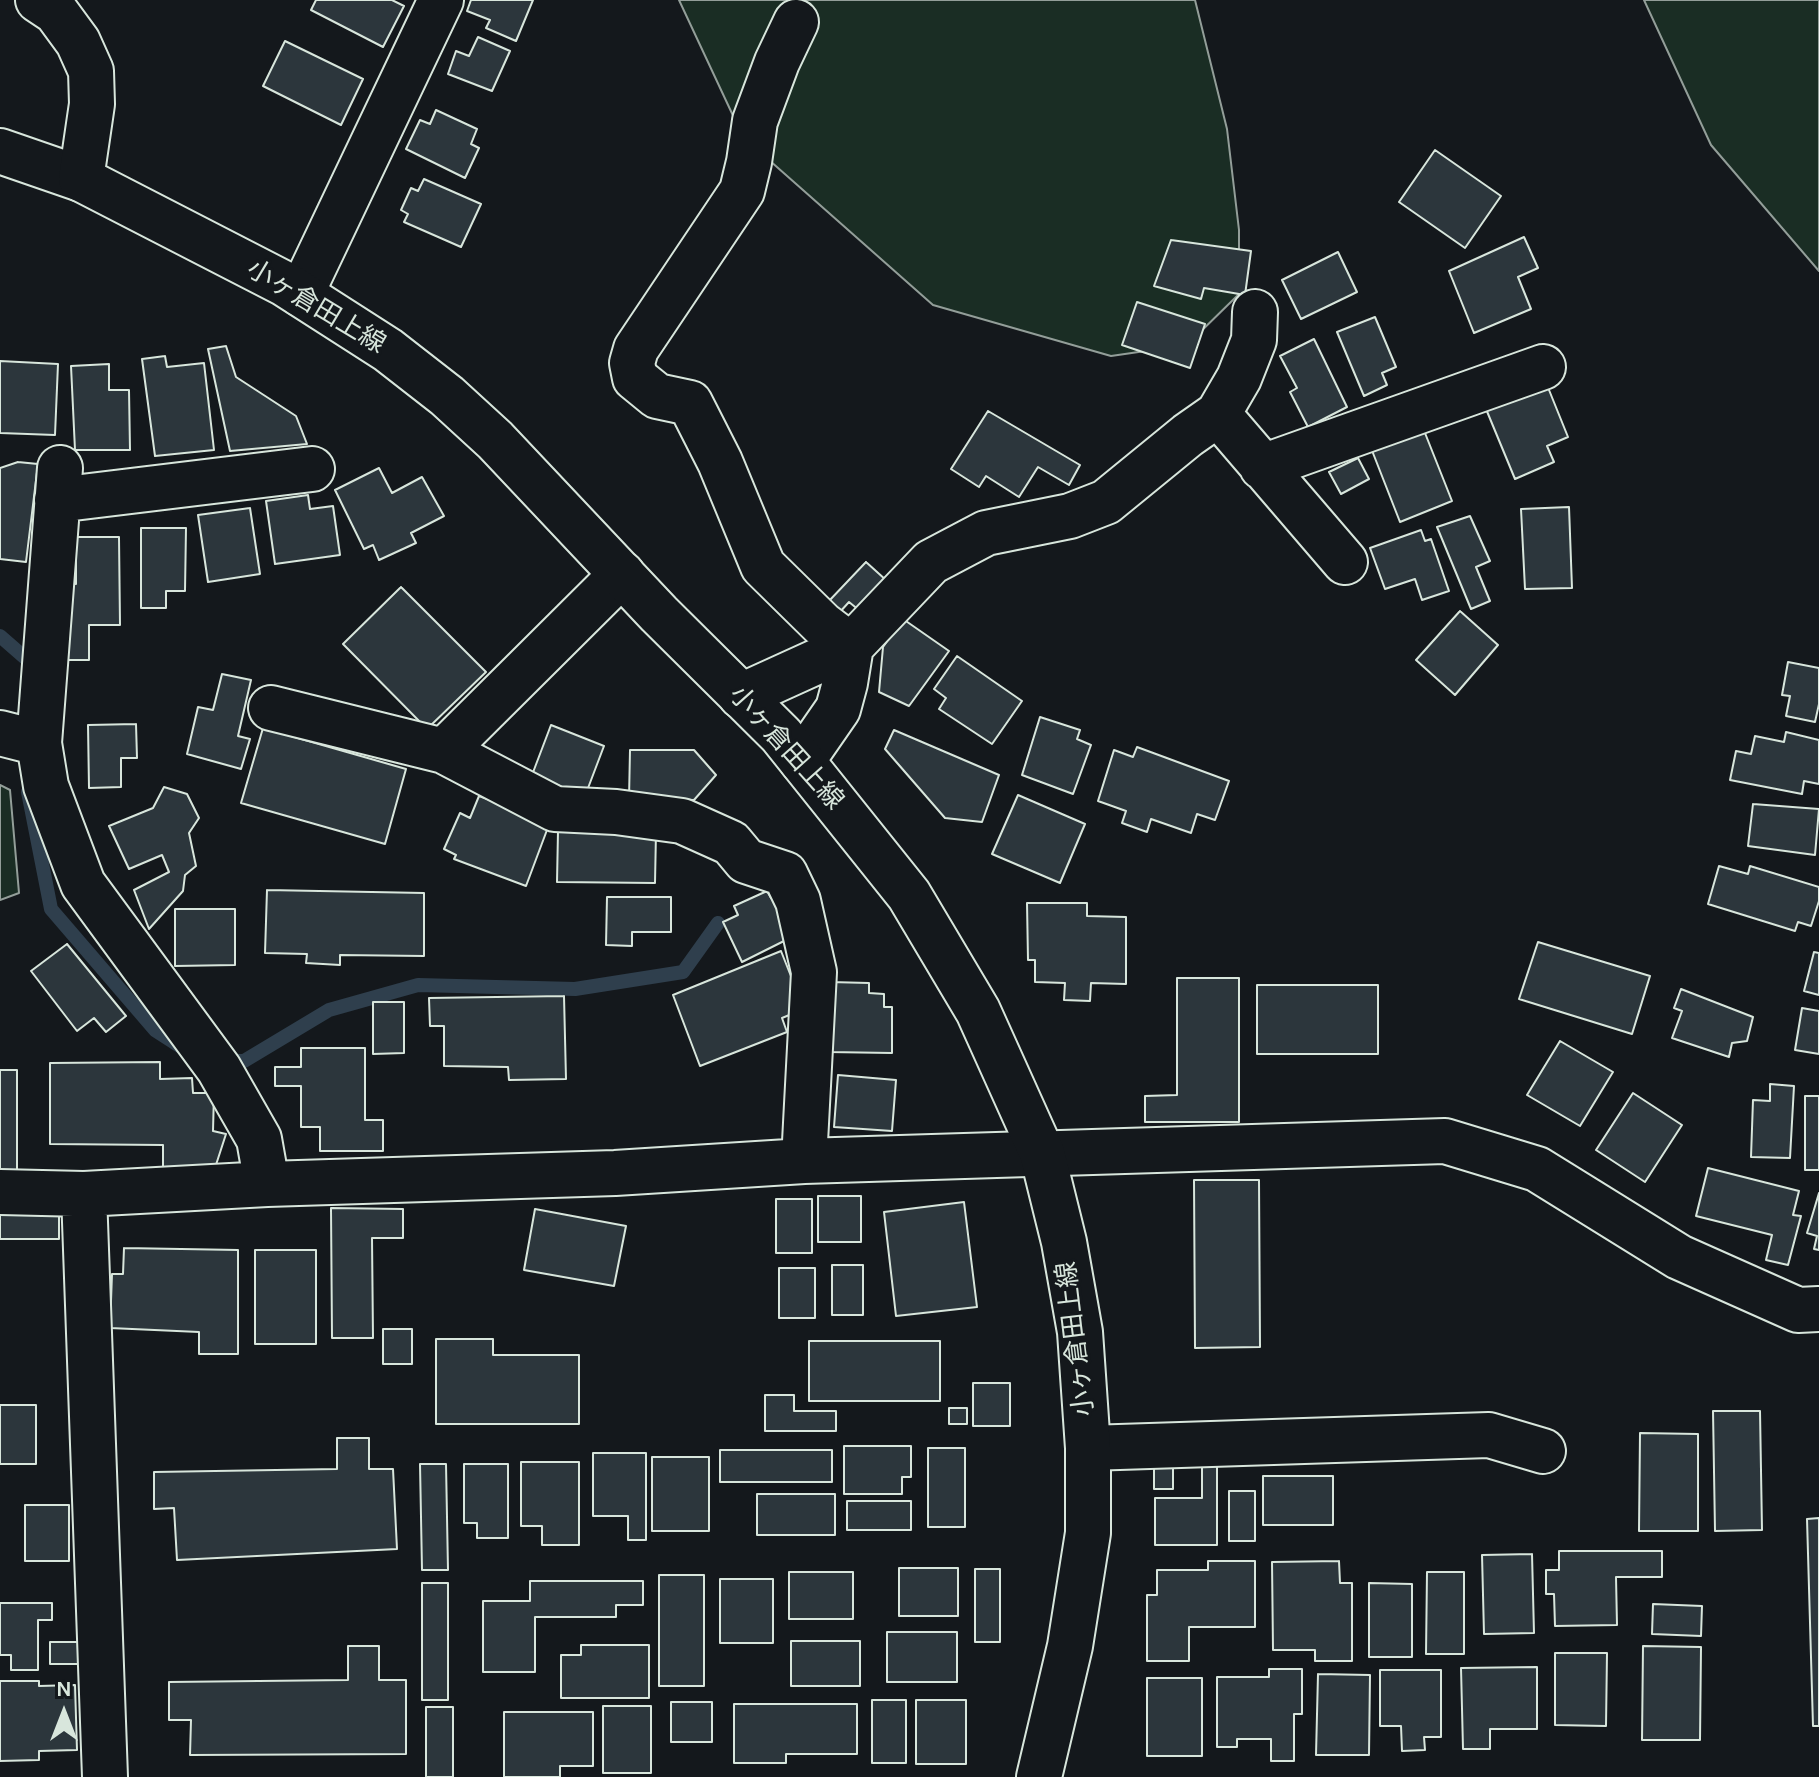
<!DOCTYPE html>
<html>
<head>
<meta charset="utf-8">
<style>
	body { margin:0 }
	#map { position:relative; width:1819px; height:1777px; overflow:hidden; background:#14181c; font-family:Karla,sans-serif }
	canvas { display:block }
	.north { position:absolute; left:24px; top:1673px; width:80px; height:80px; -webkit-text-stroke:6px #14181c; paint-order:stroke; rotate:0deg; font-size:22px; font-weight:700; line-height:32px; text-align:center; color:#d8e6dc }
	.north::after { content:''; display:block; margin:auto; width:28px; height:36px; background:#d8e6dc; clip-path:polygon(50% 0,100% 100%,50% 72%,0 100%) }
</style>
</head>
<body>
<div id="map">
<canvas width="1819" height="1777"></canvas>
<div class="north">N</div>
</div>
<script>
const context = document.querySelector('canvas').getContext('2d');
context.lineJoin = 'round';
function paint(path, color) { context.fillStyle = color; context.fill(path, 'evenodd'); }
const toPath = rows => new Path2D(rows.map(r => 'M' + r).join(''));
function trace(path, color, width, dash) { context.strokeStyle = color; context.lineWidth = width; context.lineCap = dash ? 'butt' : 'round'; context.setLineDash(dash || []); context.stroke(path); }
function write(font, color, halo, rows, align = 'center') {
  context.font = font + ' Karla,"Noto Sans JP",sans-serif'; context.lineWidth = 6; context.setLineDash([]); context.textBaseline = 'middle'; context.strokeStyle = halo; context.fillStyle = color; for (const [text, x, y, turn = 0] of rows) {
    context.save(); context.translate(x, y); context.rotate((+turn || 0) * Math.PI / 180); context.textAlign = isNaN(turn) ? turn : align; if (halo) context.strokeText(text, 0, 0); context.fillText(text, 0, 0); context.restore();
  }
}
const green = toPath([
	[679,0,1195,0,1227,129,1239,230,1239,294,1187,345,1111,356,933,305,743,137,679,0],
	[1644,0,1819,0,1819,271,1711,145,1644,0],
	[0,785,10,790,19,893,0,900,0,785]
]);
const stream = toPath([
	[0,636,31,663,31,668],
	[28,792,51,909,155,1030,186,1050],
	[223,1061,244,1061,329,1010,418,985,575,989,683,972,718,923]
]);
const building = toPath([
	[316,0,392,0,404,6,383,47,311,10,316,0],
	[471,0,533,0,516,41,486,28,490,20,467,11,471,0],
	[478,37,510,51,492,91,448,74,456,51,469,56,478,37],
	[285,41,363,79,341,125,263,86,285,41],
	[436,110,477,129,471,144,479,148,465,178,406,149,420,120,430,124,436,110],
	[1435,150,1501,196,1465,248,1399,202,1435,150],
	[424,179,481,204,461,247,404,222,408,214,401,210,411,188,418,191,424,179],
	[1524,237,1538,268,1518,277,1531,309,1474,333,1449,271,1524,237],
	[1171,240,1251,251,1245,295,1204,288,1201,299,1154,286,1171,240],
	[1338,252,1357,292,1301,319,1282,280,1338,252],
	[1137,302,1205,324,1190,368,1122,345,1137,302],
	[1375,317,1396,367,1382,373,1387,385,1364,396,1337,332,1375,317],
	[1314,339,1347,407,1308,427,1290,392,1297,388,1280,356,1314,339],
	[226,346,236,377,296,416,307,444,230,451,208,349,226,346],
	[165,356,167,367,204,363,214,450,155,456,142,359,165,356],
	[0,361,58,364,55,435,0,433,0,361],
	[109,364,109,390,129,390,130,450,75,450,71,366,109,364],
	[1547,385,1568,437,1547,446,1554,462,1515,479,1486,409,1547,385],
	[988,411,1080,465,1069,485,1038,467,1019,497,986,476,979,487,951,469,988,411],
	[1423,428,1452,501,1400,522,1371,448,1423,428],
	[1358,458,1369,479,1341,494,1329,472,1358,458],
	[18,462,38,464,26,562,0,559,0,468,18,462],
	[379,468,392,493,422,477,444,516,411,533,416,543,379,560,373,545,364,549,335,490,379,468],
	[308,495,310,509,333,506,340,555,275,564,266,501,308,495],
	[1569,507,1572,588,1525,589,1521,509,1569,507],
	[250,508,260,574,208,582,198,515,250,508],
	[1470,516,1490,561,1476,567,1490,601,1471,609,1437,527,1470,516],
	[141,528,186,528,185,591,166,591,166,608,141,608,141,528],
	[1421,530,1425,541,1431,539,1449,591,1422,600,1415,579,1385,589,1370,548,1421,530],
	[76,537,119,537,120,625,89,625,89,660,66,660,67,583,76,584,76,537],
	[866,562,887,581,860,611,849,602,839,613,828,602,866,562],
	[401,587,486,672,427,729,343,644,401,587],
	[1460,611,1498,645,1455,695,1416,660,1460,611],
	[903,619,949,651,909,706,879,692,883,647,903,619],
	[957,656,1022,701,992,744,939,709,946,698,934,689,957,656],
	[1788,662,1819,668,1819,704,1815,722,1786,716,1790,696,1782,695,1788,662],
	[222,674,251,680,238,736,250,739,241,769,187,754,198,707,213,710,222,674],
	[1040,717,1080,730,1077,739,1091,745,1073,794,1022,775,1040,717],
	[136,724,137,758,121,758,121,787,89,788,88,725,136,724],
	[551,725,604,746,585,796,532,775,551,725],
	[263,728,406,769,385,844,241,803,263,728],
	[894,730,999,775,982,822,945,818,885,749,894,730],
	[1786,732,1819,740,1819,784,1804,781,1802,794,1730,780,1736,751,1751,754,1755,736,1784,742,1786,732],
	[1137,747,1229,781,1215,820,1197,814,1191,833,1151,819,1147,832,1122,823,1126,811,1098,801,1114,750,1133,757,1137,747],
	[630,750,694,750,716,775,694,800,629,799,630,750],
	[164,787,187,794,199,818,189,833,196,866,185,875,183,891,149,929,134,890,169,872,162,855,129,869,109,826,153,808,164,787],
	[1018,795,1085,824,1060,883,992,854,1018,795],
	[479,796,550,822,526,886,454,859,456,855,444,849,460,813,470,818,479,796],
	[1753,804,1819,809,1815,855,1748,846,1753,804],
	[558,831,656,832,655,883,557,882,558,831],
	[1719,866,1748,874,1750,866,1819,887,1819,901,1811,926,1798,922,1795,931,1708,904,1719,866],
	[267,890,424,893,424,956,340,955,340,965,306,963,307,954,265,953,267,890],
	[767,891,771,898,777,896,796,935,742,962,723,922,738,915,734,906,767,891],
	[607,897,671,897,671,932,632,932,632,946,606,945,607,897],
	[1027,903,1087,903,1087,916,1126,917,1126,984,1091,983,1090,1001,1064,1000,1065,983,1035,982,1035,960,1028,960,1027,903],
	[175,909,235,909,235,965,175,966,175,909],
	[1538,942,1650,976,1632,1034,1519,999,1538,942],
	[67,944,126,1016,106,1032,94,1018,77,1031,31,971,67,944],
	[781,951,804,1009,782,1018,787,1032,700,1066,673,995,781,951],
	[1814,952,1819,953,1819,995,1804,991,1814,952],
	[1177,978,1239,978,1239,1122,1145,1122,1145,1096,1177,1095,1177,978],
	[830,982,869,983,869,993,884,994,884,1007,892,1007,892,1053,828,1052,830,982],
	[1257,985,1378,985,1378,1054,1257,1054,1257,985],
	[1681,989,1753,1017,1747,1041,1732,1043,1729,1057,1672,1038,1682,1011,1674,1008,1681,989],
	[564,996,566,1079,509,1080,508,1067,444,1066,444,1026,430,1026,429,998,564,996],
	[373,1002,404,1002,404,1053,373,1054,373,1002],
	[1802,1008,1819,1011,1819,1054,1795,1050,1802,1008],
	[1560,1041,1613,1072,1580,1126,1527,1095,1560,1041],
	[301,1048,365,1048,365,1120,383,1120,383,1151,320,1151,320,1127,301,1127,301,1086,275,1086,275,1067,301,1067,301,1048],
	[160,1062,160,1079,192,1078,193,1093,214,1093,213,1131,226,1134,214,1171,163,1171,163,1145,50,1144,50,1063,160,1062],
	[0,1070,17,1070,17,1172,0,1172,0,1070],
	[838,1075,896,1080,892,1131,834,1127,838,1075],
	[1770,1084,1794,1086,1790,1158,1751,1157,1753,1100,1770,1101,1770,1084],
	[1633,1093,1682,1125,1645,1182,1596,1150,1633,1093],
	[1805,1096,1819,1096,1819,1170,1805,1170,1805,1096],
	[1708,1168,1799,1191,1793,1215,1801,1216,1788,1265,1766,1260,1772,1235,1696,1216,1708,1168],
	[1194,1180,1259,1180,1260,1347,1195,1348,1194,1180],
	[1819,1193,1819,1250,1814,1249,1817,1236,1807,1233,1819,1193],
	[818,1196,861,1196,861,1242,818,1242,818,1196],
	[776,1199,812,1199,812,1253,776,1253,776,1199],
	[964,1202,977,1307,896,1316,884,1212,964,1202],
	[331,1208,403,1209,403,1238,372,1238,373,1338,332,1338,331,1208],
	[0,1209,59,1209,59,1239,0,1239,0,1209],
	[535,1209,626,1226,614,1286,524,1270,535,1209],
	[124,1248,238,1250,238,1354,199,1354,199,1332,110,1328,112,1274,123,1274,124,1248],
	[255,1250,316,1250,316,1344,255,1344,255,1250],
	[832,1265,863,1265,863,1315,832,1315,832,1265],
	[779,1268,815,1268,815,1318,779,1318,779,1268],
	[383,1329,412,1329,412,1364,383,1364,383,1329],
	[436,1339,493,1339,493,1355,579,1355,579,1424,436,1424,436,1339],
	[809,1341,940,1341,940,1401,809,1401,809,1341],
	[973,1383,1010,1383,1010,1426,973,1426,973,1383],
	[765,1395,794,1395,794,1411,836,1411,836,1431,765,1431,765,1395],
	[0,1405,36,1405,36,1464,0,1464,0,1405],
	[949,1408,967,1408,967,1424,949,1424,949,1408],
	[1713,1411,1760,1411,1762,1530,1715,1531,1713,1411],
	[1640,1433,1698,1434,1698,1531,1639,1531,1640,1433],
	[337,1438,369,1438,369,1469,393,1469,397,1549,177,1560,174,1508,154,1509,154,1472,337,1469,337,1438],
	[844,1446,911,1446,911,1477,902,1477,902,1494,844,1494,844,1446],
	[928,1448,965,1448,965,1527,928,1527,928,1448],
	[720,1450,832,1450,832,1482,720,1482,720,1450],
	[593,1453,646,1453,646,1540,628,1540,628,1516,593,1516,593,1453],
	[652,1457,709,1457,709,1531,652,1531,652,1457],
	[1154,1460,1173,1460,1173,1489,1154,1489,1154,1460],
	[1202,1460,1217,1460,1217,1545,1155,1545,1155,1498,1202,1498,1202,1460],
	[521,1462,579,1462,579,1545,542,1545,542,1526,521,1526,521,1462],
	[420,1464,446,1464,448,1570,422,1570,420,1464],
	[464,1464,508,1464,508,1538,477,1538,477,1523,464,1523,464,1464],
	[1263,1476,1333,1476,1333,1525,1263,1525,1263,1476],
	[1229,1491,1255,1491,1255,1541,1229,1541,1229,1491],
	[757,1494,835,1494,835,1535,757,1535,757,1494],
	[847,1501,911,1501,911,1530,847,1530,847,1501],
	[25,1505,69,1505,69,1561,25,1561,25,1505],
	[1819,1518,1819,1726,1813,1726,1807,1519,1819,1518],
	[1559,1551,1662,1551,1662,1577,1616,1577,1617,1625,1555,1626,1554,1594,1546,1594,1546,1570,1559,1570,1559,1551],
	[1532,1554,1534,1633,1484,1634,1482,1555,1532,1554],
	[1208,1561,1255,1561,1255,1627,1189,1627,1189,1661,1147,1661,1147,1595,1157,1595,1157,1570,1208,1570,1208,1561],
	[1339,1561,1340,1583,1352,1583,1352,1661,1315,1661,1315,1650,1273,1650,1272,1562,1339,1561],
	[899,1568,958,1568,958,1616,899,1616,899,1568],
	[975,1569,1000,1569,1000,1642,975,1642,975,1569],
	[789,1572,853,1572,853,1619,789,1619,789,1572],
	[1427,1572,1464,1572,1464,1654,1426,1654,1427,1572],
	[659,1575,704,1575,704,1686,659,1686,659,1575],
	[720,1579,773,1579,773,1643,720,1643,720,1579],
	[530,1581,643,1581,643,1605,616,1605,616,1617,535,1617,535,1672,483,1672,483,1601,530,1601,530,1581],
	[422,1583,448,1583,448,1700,422,1700,422,1583],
	[1369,1583,1412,1584,1412,1657,1369,1657,1369,1583],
	[0,1603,52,1603,52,1620,38,1620,38,1670,11,1670,11,1655,0,1655,0,1603],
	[1653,1604,1702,1606,1701,1636,1652,1634,1653,1604],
	[887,1632,957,1632,957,1682,887,1682,887,1632],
	[791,1641,860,1641,860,1686,791,1686,791,1641],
	[50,1642,78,1642,79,1664,50,1664,50,1642],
	[581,1645,649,1645,649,1698,561,1698,561,1655,581,1655,581,1645],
	[348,1646,379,1646,379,1680,406,1680,406,1754,190,1755,191,1720,169,1720,169,1682,348,1680,348,1646],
	[1643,1646,1701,1647,1700,1740,1642,1740,1643,1646],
	[1555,1653,1607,1653,1606,1726,1555,1725,1555,1653],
	[1537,1667,1537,1729,1490,1729,1490,1749,1463,1749,1461,1668,1537,1667],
	[1269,1669,1302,1669,1302,1714,1294,1714,1294,1761,1271,1761,1271,1739,1237,1739,1237,1747,1217,1747,1217,1677,1269,1677,1269,1669],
	[1380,1670,1441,1670,1441,1737,1424,1737,1425,1750,1402,1751,1401,1726,1380,1726,1380,1670],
	[1318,1674,1370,1675,1369,1755,1316,1755,1318,1674],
	[1147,1678,1202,1678,1202,1756,1147,1756,1147,1678],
	[0,1681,39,1681,39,1686,75,1685,77,1750,39,1751,39,1760,0,1761,0,1681],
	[872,1700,906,1700,906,1763,872,1763,872,1700],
	[916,1700,966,1700,966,1764,916,1764,916,1700],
	[671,1702,712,1702,712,1742,671,1742,671,1702],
	[734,1704,857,1704,857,1754,786,1754,786,1763,734,1763,734,1704],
	[603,1706,651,1706,651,1773,603,1773,603,1706],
	[426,1707,453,1707,453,1777,426,1777,426,1707],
	[504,1712,593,1712,593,1766,560,1766,560,1777,504,1777,504,1712]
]);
const minor = toPath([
	[796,22,777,62,755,121,749,162,742,191,636,349,632,363,635,378,657,396,690,403,720,462,763,566,822,624,851,646,845,683,838,709,802,761],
	[0,151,81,179],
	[301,294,441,0],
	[1218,414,1345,562],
	[1262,467,1543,367],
	[57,500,312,469],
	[741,696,851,646,931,562,986,533,1070,516,1106,502,1188,435,1218,414,1239,378,1254,340,1255,312],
	[271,708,444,751,555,809,616,812,682,821,731,843,746,861,785,874,798,901,814,972,804,1161],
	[0,733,39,743,46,786,83,884,219,1069,259,1139,267,1184],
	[39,743,60,468],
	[444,751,622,574],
	[0,1192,84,1194,267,1184,615,1173,804,1161,1445,1141,1537,1169,1679,1257,1798,1310,1819,1309],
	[84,1194,105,1777],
	[1088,1448,1489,1435,1543,1451]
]);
const major = toPath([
	[38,0,56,12,78,42,91,71,92,104,81,179,285,284,388,350,447,396,495,440,659,614,781,735,909,895,978,1011,1042,1153,1064,1242,1080,1332,1088,1448,1088,1533,1070,1646,1039,1777]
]);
const streetNames = [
	["小ヶ倉田上線",316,307,31],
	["小ヶ倉田上線",786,748,48],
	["小ヶ倉田上線",1076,1339,-97]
];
paint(green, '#1a2d24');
trace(green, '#939e99', 2);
trace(stream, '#2f3f4d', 14);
paint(building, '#2c363c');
trace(building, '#d8e6dc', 2);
trace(minor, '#d8e6dc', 48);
trace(major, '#d8e6dc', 48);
trace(minor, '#14181c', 44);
trace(major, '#14181c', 44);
write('26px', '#d8e6dc', '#14181c', streetNames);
</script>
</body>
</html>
